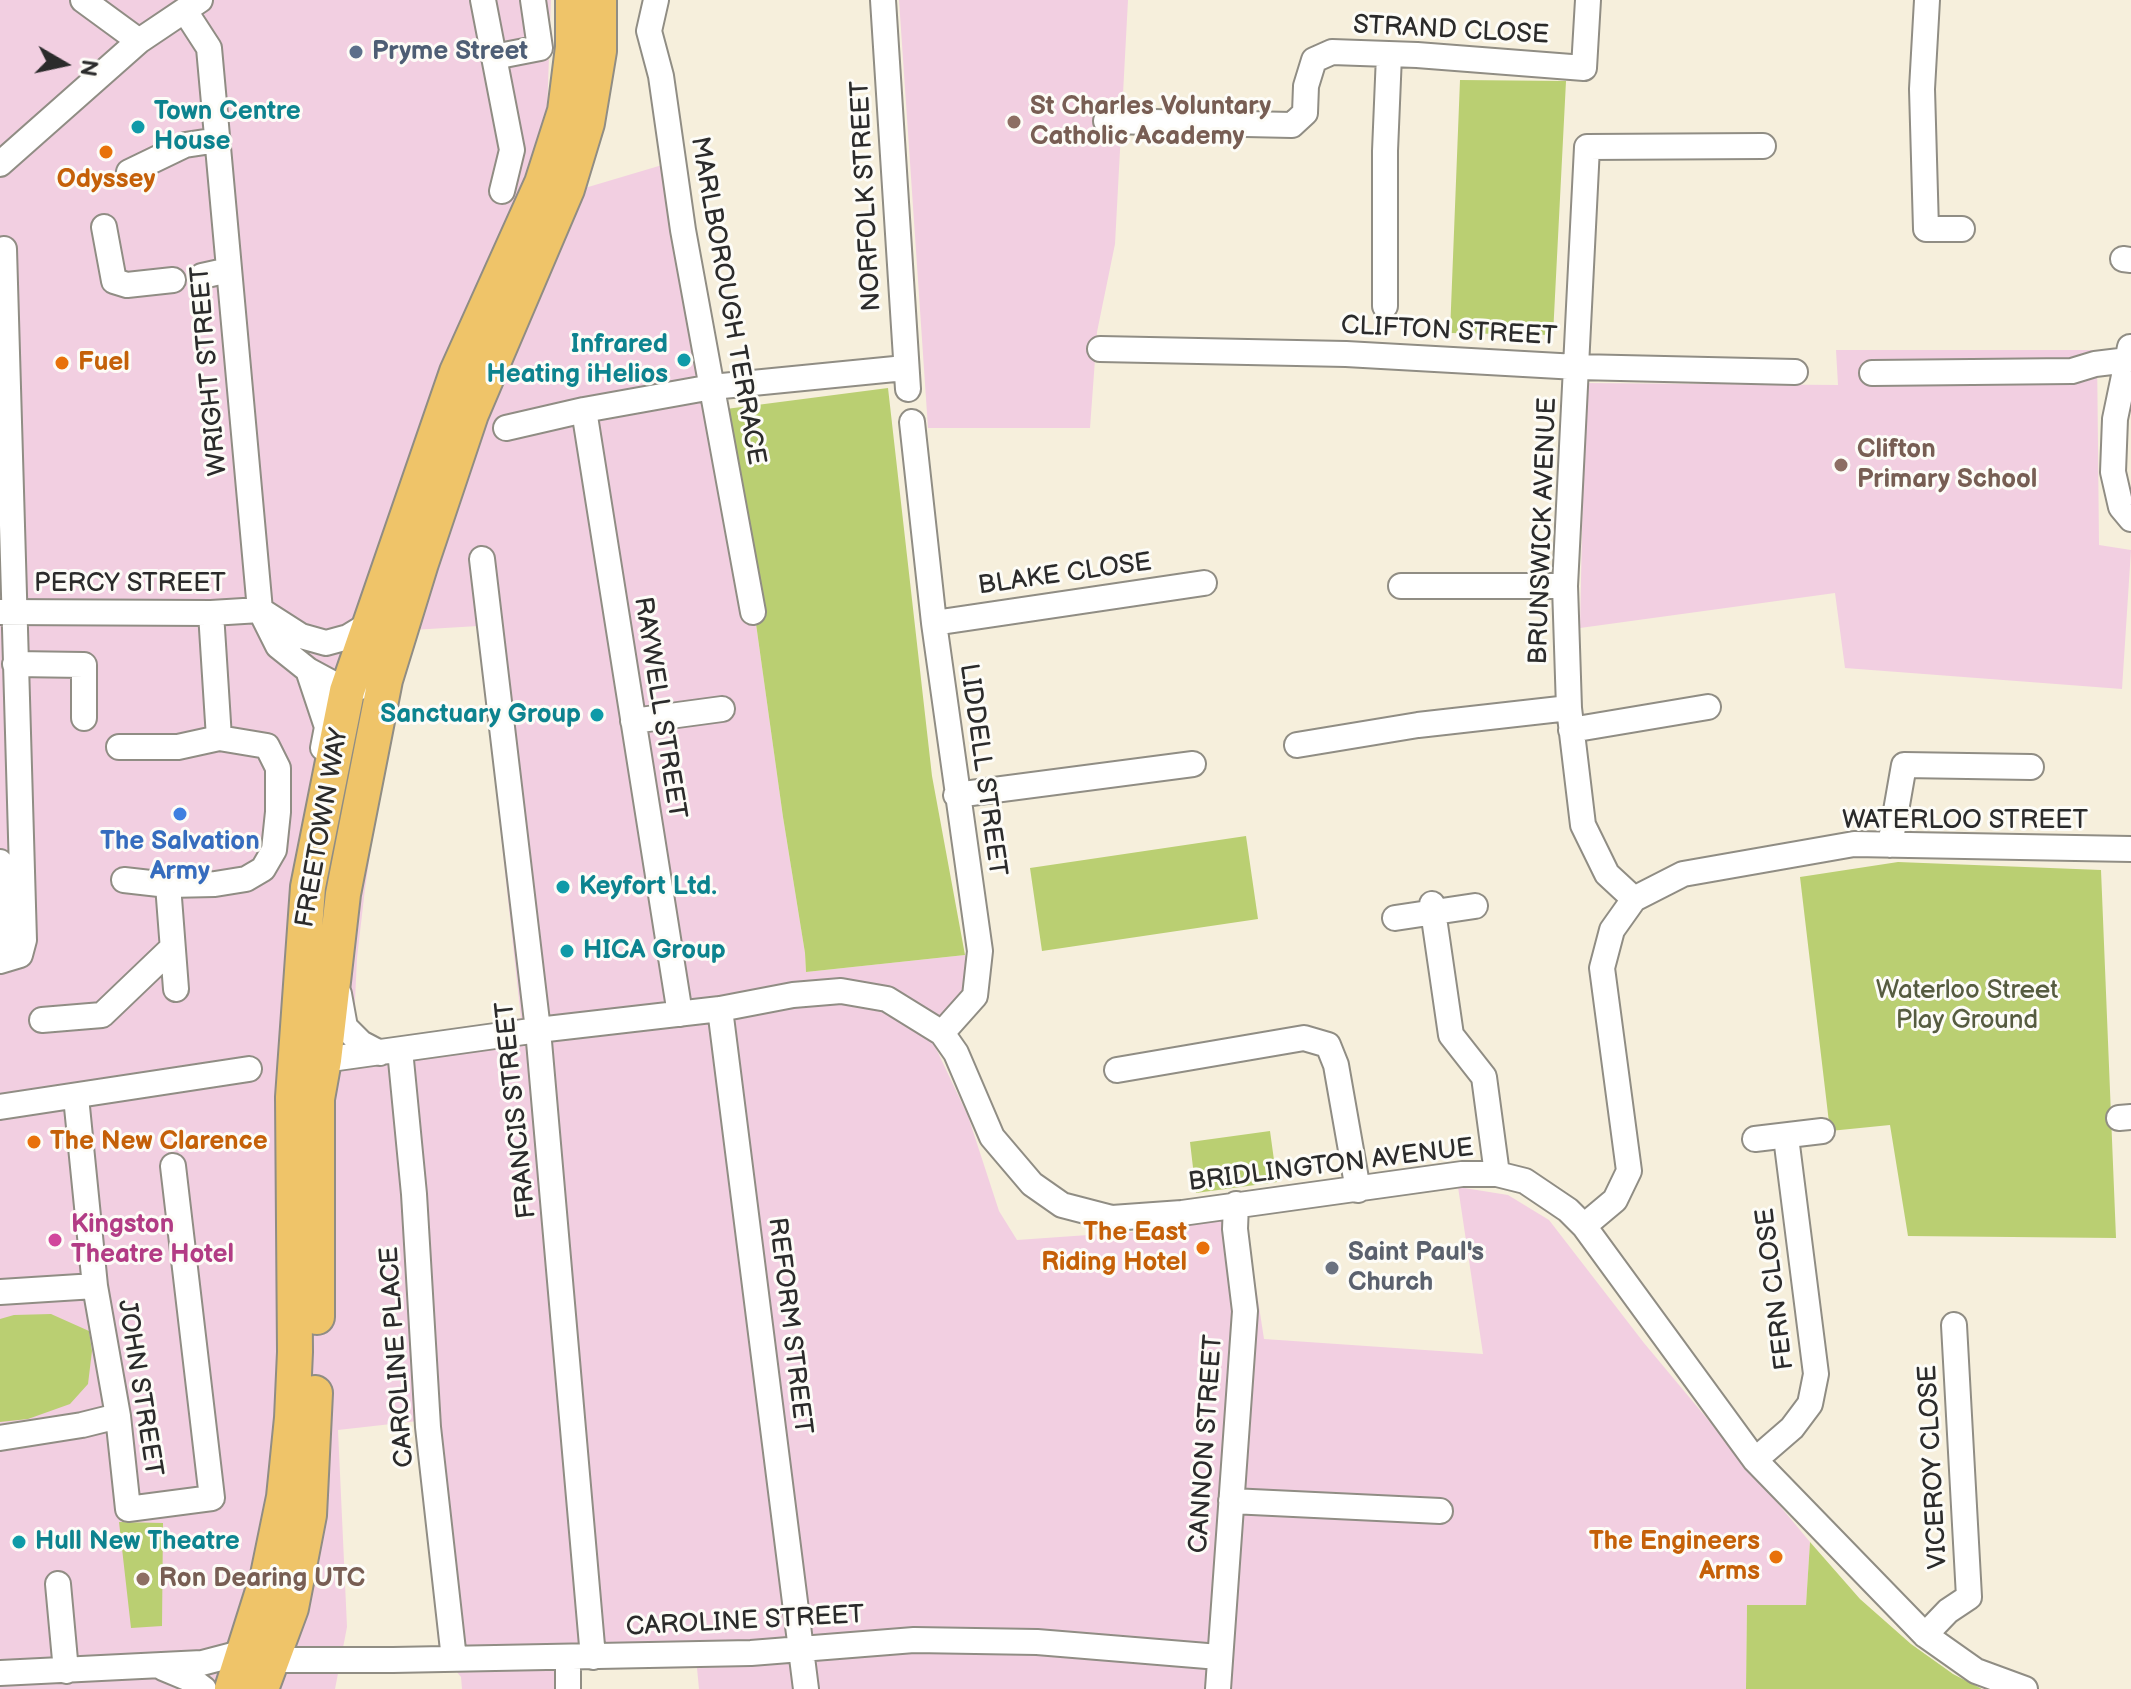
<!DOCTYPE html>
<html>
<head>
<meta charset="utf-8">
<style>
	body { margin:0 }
	#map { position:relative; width:2131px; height:1689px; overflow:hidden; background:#f6efdc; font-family:"Balsamiq Sans",sans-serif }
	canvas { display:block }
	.north { position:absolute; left:24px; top:24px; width:80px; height:80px; -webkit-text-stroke:6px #fdfcf7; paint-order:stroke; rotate:99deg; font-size:22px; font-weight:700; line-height:32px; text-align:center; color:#2b2b2b }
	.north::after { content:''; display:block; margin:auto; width:28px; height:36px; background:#2b2b2b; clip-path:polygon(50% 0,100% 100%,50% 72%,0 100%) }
</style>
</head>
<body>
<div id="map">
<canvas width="2131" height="1689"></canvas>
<div class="north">N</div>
</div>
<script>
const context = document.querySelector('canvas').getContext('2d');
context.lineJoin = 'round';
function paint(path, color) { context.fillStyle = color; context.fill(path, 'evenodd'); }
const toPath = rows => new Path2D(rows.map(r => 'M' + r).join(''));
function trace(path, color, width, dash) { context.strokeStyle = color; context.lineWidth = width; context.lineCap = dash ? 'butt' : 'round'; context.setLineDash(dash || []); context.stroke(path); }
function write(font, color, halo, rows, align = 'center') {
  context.font = font + ' "Balsamiq Sans",sans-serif'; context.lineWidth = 6; context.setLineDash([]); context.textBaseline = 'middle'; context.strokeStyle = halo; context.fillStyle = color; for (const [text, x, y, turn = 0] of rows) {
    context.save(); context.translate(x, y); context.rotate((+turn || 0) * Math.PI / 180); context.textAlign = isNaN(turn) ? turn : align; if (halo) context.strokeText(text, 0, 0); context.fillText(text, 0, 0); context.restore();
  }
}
const built = toPath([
	[0,0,551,0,547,113,521,207,679,160,726,409,783,817,805,953,806,972,965,955,987,997,932,1040,968,1116,999,1211,1017,1240,1131,1232,1245,1216,1264,1339,1483,1354,1458,1187,1508,1195,1549,1220,1644,1343,1810,1542,1806,1605,1747,1605,1746,1689,699,1689,697,1668,558,1670,557,1689,462,1689,461,1677,439,1651,418,1421,338,1430,347,1627,335,1689,0,1689],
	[478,626,521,1018,390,1044,353,1043,357,958,365,889,377,806,412,630],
	[899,0,1128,0,1115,244,1097,332,1090,428,928,428],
	[1836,350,2097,350,2099,545,2131,550,2122,689,1845,668,1835,593,1580,628,1585,383,1838,385]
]);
const green = toPath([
	[1460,80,1566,81,1553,335,1450,333],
	[888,388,932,776,965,955,806,972,805,953,783,817,726,409],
	[1246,836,1258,919,1042,951,1030,868],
	[1898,862,2101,870,2116,1238,1908,1236,1890,1125,1830,1131,1800,877],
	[1270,1131,1277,1182,1196,1193,1190,1142],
	[51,1314,89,1331,92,1351,88,1384,70,1404,28,1419,0,1422,0,1319,14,1315],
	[119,1522,163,1523,162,1626,131,1628],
	[1810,1542,1860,1599,1911,1644,1953,1674,1982,1689,1746,1689,1747,1605,1806,1605]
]);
const minor = toPath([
	[83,0,139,41],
	[483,0,512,150,502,191],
	[656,0,649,31,661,76,683,230,753,612],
	[883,0,908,389],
	[1927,0,1922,89,1926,229,1962,229],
	[185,11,209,48,260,610,278,646,308,670,347,691,360,687],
	[494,57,540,48,533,0],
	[1106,121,1292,125,1305,113,1306,86,1314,60,1332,52,1417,55,1584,68,1588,0],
	[0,164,139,41,200,0],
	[129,172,185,145,218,140],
	[104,227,114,281,127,285,173,280],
	[2123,259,2131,260],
	[202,276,229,270],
	[1385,306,1385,151,1389,55],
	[2130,347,2115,419,2113,472,2121,507,2131,519],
	[1100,349,1346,354,1577,367,1795,372],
	[1872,373,2072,371,2095,364,2128,360],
	[584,410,680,1014],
	[912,422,934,623,980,951,975,996,942,1033],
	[506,428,584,410,712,387,905,368],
	[482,559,538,1030,593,1657],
	[1401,586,1565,586],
	[262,611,301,636,326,643,348,637,371,623],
	[0,612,211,613,260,610],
	[934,623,1204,583],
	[15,664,84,665,84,718],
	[308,670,327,727,323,748],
	[633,721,722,709],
	[1571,730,1708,707],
	[1297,745,1418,725,1569,708],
	[119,747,178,747,219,738],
	[956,795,1193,764],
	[1890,845,1904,765,2031,767],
	[0,862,3,960],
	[124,880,168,885,215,884,246,879,263,869,274,850,278,812,278,768,267,746,219,738,211,613],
	[168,885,176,989],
	[1634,899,1607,874,1583,825,1569,708,1565,586,1587,147,1763,146],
	[1432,904,1451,1035,1484,1077,1497,1174],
	[1395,918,1475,906],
	[0,961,20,955,24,940,4,249],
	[339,994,345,1027,361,1043,380,1053],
	[720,1009,806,1689],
	[42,1020,102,1015,172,948],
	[400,1050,414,1194,428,1427,454,1659],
	[309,1062,538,1030,720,1009,793,995,841,991,887,999,942,1033,956,1053,992,1137,1032,1184,1062,1205,1112,1218,1182,1213,1462,1174,1497,1174,1525,1181,1568,1210,1584,1226,1755,1460,1925,1635,1976,1671,2025,1689],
	[1117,1070,1304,1038,1328,1045,1336,1065,1358,1190],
	[76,1097,95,1286,118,1416,128,1509,212,1498,173,1166],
	[0,1107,249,1069],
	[2119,1118,2131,1117],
	[1755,1139,1822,1131],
	[1584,1226,1615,1200,1629,1171,1602,968,1612,930,1634,899,1683,874,1854,844,2131,849],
	[0,1292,95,1286],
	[0,1438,82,1425,118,1416],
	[1755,1460,1792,1428,1810,1404,1816,1374,1786,1137],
	[1231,1501,1440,1511],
	[58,1584,66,1671],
	[1925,1635,1948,1611,1969,1597,1954,1325],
	[260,1666,273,1660,393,1660,751,1653,914,1640,1037,1642,1219,1657],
	[163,1668,192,1680,204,1689],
	[0,1673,202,1663,244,1652],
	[568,1689,568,1657],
	[1218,1689,1245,1311,1235,1229,1236,1204]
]);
const highway = toPath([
	[317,1317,317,1099,324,1060,343,894,385,680,421,563,471,414,567,189,587,123,599,51,599,0],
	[232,1689,268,1575,284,1497,292,1418,295,1352,293,1097,308,887,347,691,457,372,542,183,565,111,573,47,573,0],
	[261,1689,291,1608,309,1515,315,1393]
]);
const markers = [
	[356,52,8,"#5c6f8a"],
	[1014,122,8,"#8d6e63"],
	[138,127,8,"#0f9aa8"],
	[106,152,8,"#e8710a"],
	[684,360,8,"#0f9aa8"],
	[62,363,8,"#e8710a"],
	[1841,465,8,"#8d6e63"],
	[597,715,8,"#0f9aa8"],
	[180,814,8,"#3f7fe0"],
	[563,887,8,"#0f9aa8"],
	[567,951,8,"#0f9aa8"],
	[34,1142,8,"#e8710a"],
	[55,1240,8,"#d1479c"],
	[1203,1248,8,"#e8710a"],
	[1332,1268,8,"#6b7280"],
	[19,1542,8,"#0f9aa8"],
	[1776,1557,8,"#e8710a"],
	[143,1579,8,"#8d6e63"]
];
const streetNames = [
	["STRAND CLOSE",1451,31,3],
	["NORFOLK STREET",867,196,-93],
	["MARLBOROUGH TERRACE",727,301,80],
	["CLIFTON STREET",1449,332,3],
	["WRIGHT STREET",210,371,-95],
	["BRUNSWICK AVENUE",1544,531,-88],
	["BLAKE CLOSE",1065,575,-8],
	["PERCY STREET",130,584],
	["RAYWELL STREET",659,708,81],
	["LIDDELL STREET",982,770,82],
	["WATERLOO STREET",1965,821],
	["FREETOWN WAY",323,828,-80],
	["FRANCIS STREET",517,1110,-96],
	["BRIDLINGTON AVENUE",1331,1166,-7],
	["FERN CLOSE",1776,1289,-97],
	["REFORM STREET",789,1326,83],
	["CAROLINE PLACE",398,1357,-94],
	["JOHN STREET",139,1388,81],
	["CANNON STREET",1207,1444,-86],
	["VICEROY CLOSE",1934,1467,-93],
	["CAROLINE STREET",745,1622,-3]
];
const serviceNames = [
	["Pryme Street",372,52]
];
const educationNames = [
	["St Charles Voluntary",1030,107],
	["Catholic Academy",1030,137],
	["Clifton",1857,450],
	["Primary School",1857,480],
	["Ron Dearing UTC",159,1579]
];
const cultureNames = [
	["Town Centre",154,112],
	["House",154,142],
	["Infrared",668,345,"right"],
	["Heating iHelios",668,375,"right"],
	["Sanctuary Group",581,715,"right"],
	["Keyfort Ltd.",579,887],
	["HICA Group",583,951],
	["Hull New Theatre",35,1542]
];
const foodNames = [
	["Odyssey",106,180,"center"],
	["Fuel",78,363],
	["The New Clarence",50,1142],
	["The East",1187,1233,"right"],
	["Riding Hotel",1187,1263,"right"],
	["The Engineers",1760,1542,"right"],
	["Arms",1760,1572,"right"]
];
const shopNames = [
	["The Salvation",180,842],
	["Army",180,872]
];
const parkNames = [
	["Waterloo Street",1967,991],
	["Play Ground",1967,1021]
];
const hotelNames = [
	["Kingston",71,1225],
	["Theatre Hotel",71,1255]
];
const worshipNames = [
	["Saint Paul's",1348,1253],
	["Church",1348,1283]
];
paint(built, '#f2cfe1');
paint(green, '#bacf72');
trace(minor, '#908d84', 28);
trace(highway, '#908d84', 38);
trace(minor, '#fff', 24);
trace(highway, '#efc469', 34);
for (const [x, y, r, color] of markers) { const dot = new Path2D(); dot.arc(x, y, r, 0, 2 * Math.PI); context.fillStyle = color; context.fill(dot); trace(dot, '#fdfcf7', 3); }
write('26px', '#2b2b2b', '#fdfcf7', streetNames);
write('bold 26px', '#4e5e75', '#fdfcf7', serviceNames, 'left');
write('bold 26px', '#785e54', '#fdfcf7', educationNames, 'left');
write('bold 26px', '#0d838f', '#fdfcf7', cultureNames, 'left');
write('bold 26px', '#c56008', '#fdfcf7', foodNames, 'left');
write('bold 26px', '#366cbe', '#fdfcf7', shopNames);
write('26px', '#565c40', '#fdfcf7', parkNames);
write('bold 26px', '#b23c85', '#fdfcf7', hotelNames, 'left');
write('bold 26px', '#5b616d', '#fdfcf7', worshipNames, 'left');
</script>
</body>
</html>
